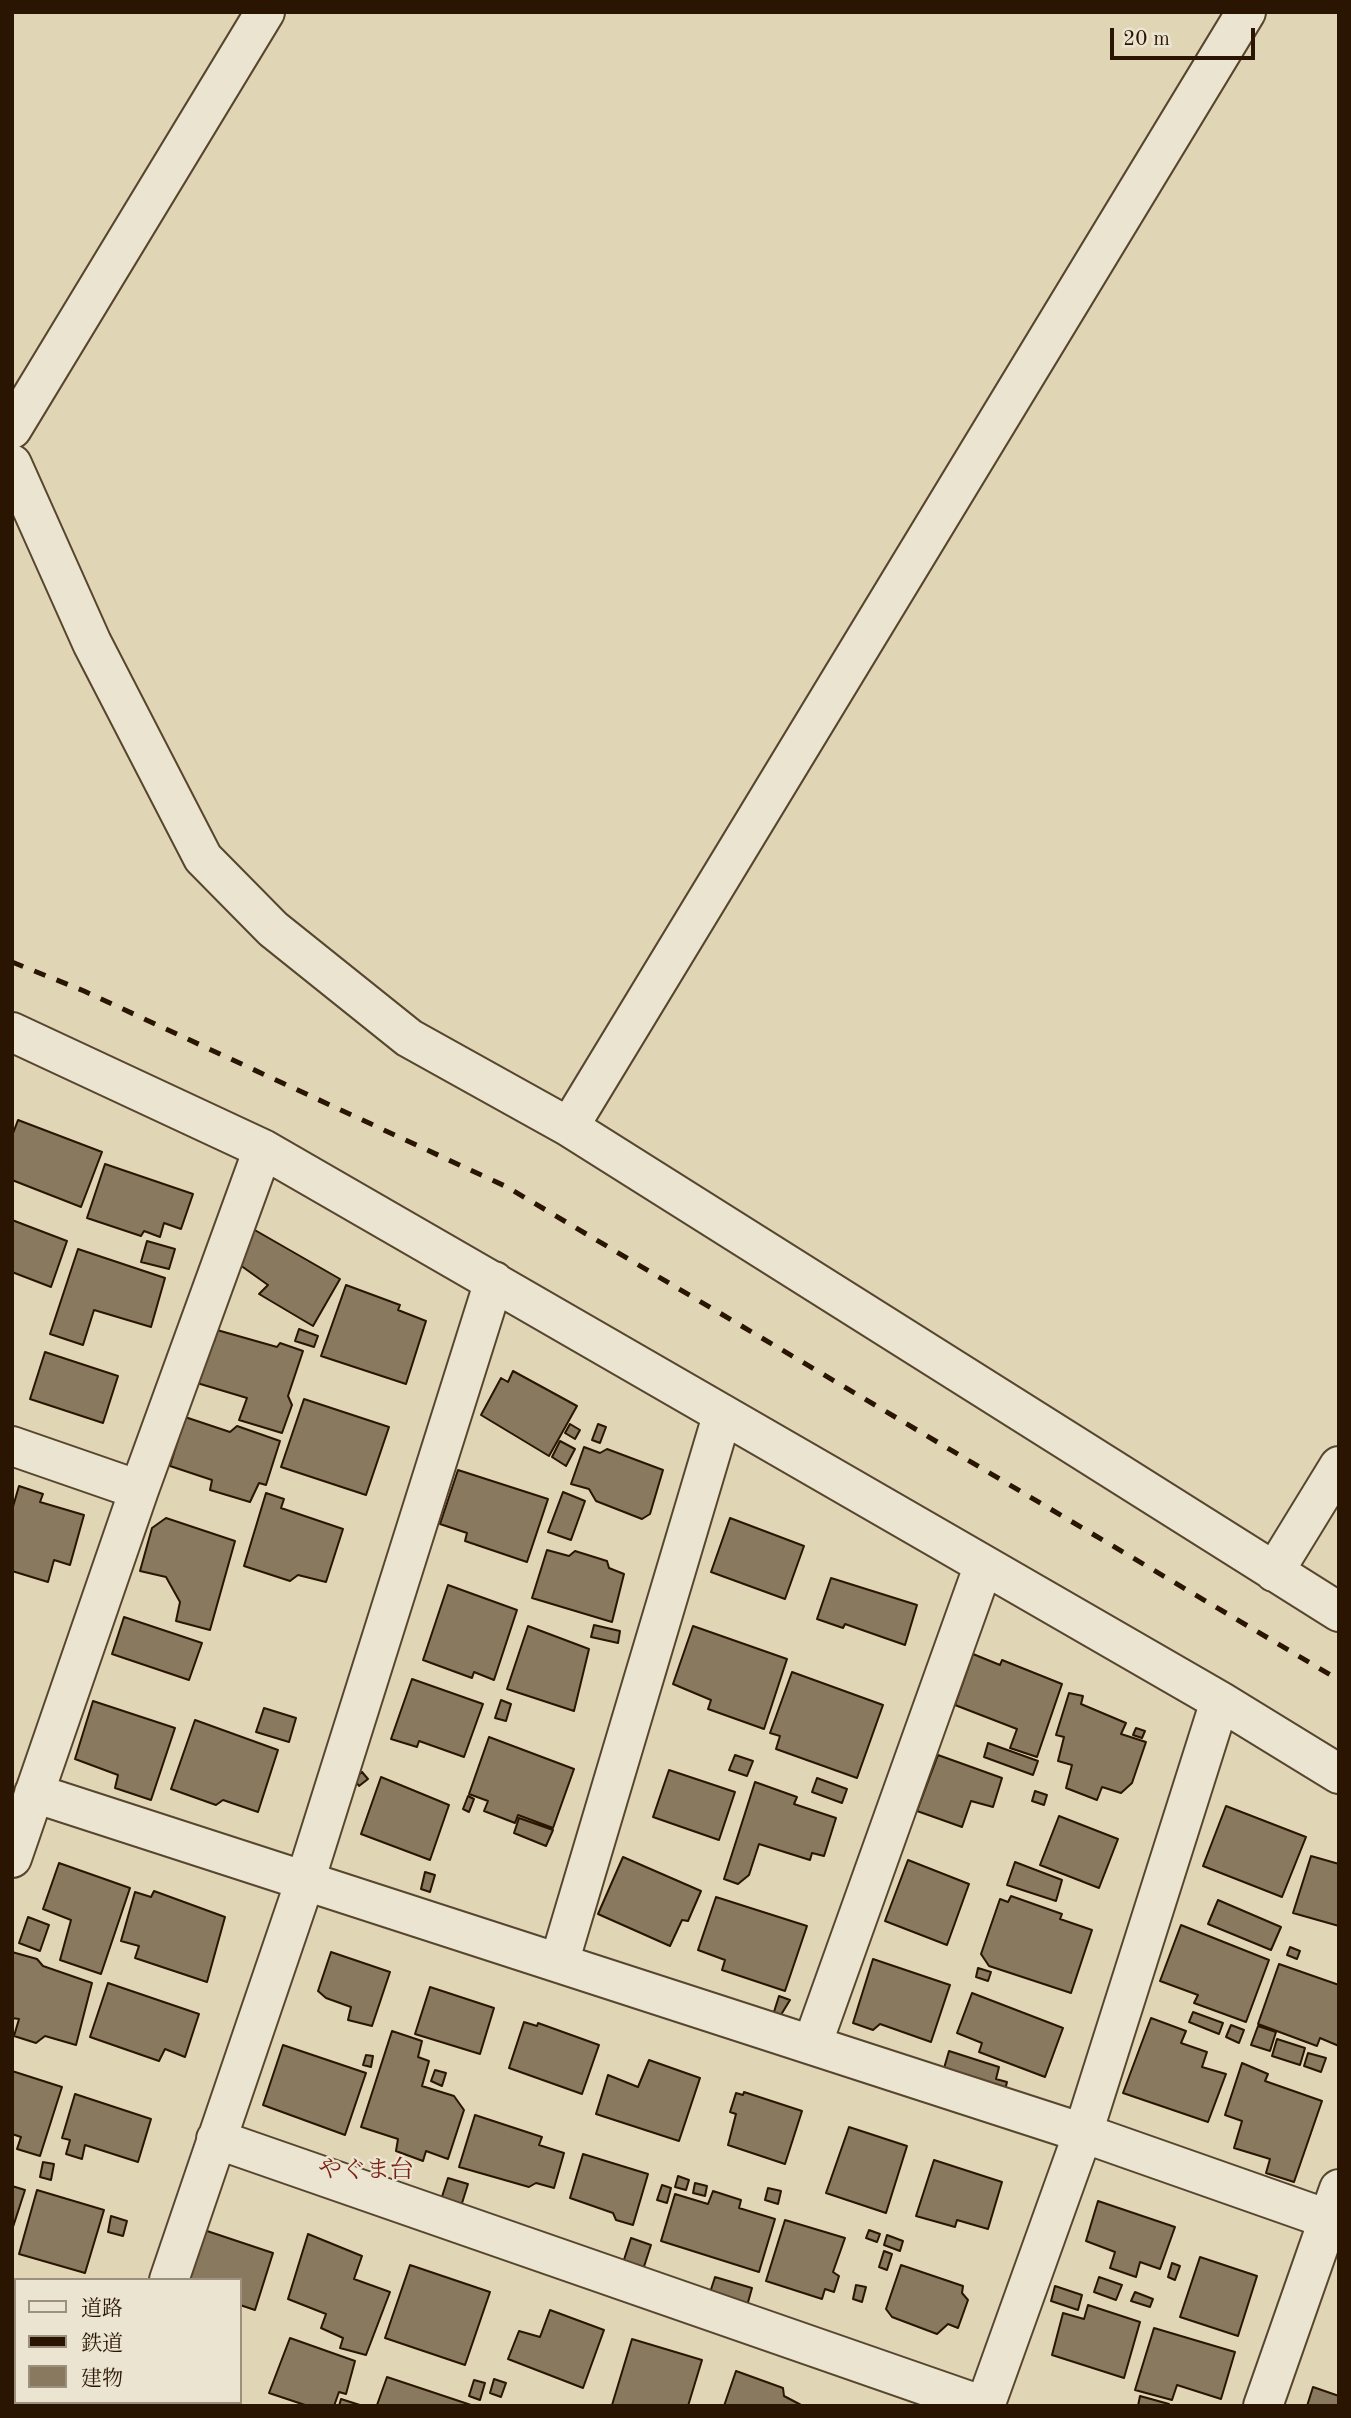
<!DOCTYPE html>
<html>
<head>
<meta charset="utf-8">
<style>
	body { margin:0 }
	#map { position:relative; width:1351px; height:2418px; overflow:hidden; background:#e0d6b6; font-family:"Old Standard TT","Noto Serif JP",serif }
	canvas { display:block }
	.frame { position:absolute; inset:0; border:14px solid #291501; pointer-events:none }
	.legend { position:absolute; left:14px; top:2278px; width:228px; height:126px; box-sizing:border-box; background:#ebe4d0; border:2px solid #9d917d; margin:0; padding:9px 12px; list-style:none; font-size:21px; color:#291501 }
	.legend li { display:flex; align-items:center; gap:14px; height:35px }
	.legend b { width:35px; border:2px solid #9d917d }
	.scale { position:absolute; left:1110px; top:28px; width:145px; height:32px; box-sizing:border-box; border:4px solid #291501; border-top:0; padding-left:9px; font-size:21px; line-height:24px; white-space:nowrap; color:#291501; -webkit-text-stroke:5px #ebe4d0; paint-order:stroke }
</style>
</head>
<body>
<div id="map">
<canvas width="1351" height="2418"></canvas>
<div class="frame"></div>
<ul class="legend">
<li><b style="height:9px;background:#ebe4d0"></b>道路</li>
<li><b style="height:9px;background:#291501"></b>鉄道</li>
<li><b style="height:19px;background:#88795f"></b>建物</li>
</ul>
<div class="scale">20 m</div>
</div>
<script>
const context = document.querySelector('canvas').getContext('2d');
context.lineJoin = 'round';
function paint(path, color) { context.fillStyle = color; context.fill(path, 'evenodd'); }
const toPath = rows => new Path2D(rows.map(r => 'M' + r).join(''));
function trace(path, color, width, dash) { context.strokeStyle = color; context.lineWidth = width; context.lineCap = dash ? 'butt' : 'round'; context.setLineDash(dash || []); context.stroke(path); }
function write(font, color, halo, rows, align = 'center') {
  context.font = font + ' "Old Standard TT","Noto Serif JP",serif'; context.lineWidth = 5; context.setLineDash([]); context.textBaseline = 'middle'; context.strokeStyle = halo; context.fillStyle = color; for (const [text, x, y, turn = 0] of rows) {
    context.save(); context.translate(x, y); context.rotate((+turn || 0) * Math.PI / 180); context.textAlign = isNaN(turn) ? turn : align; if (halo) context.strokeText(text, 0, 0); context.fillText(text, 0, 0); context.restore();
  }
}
const building = toPath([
	[18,1120,102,1152,81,1207,12,1180,12,1136,18,1120],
	[105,1164,193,1194,181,1229,164,1223,160,1237,144,1231,141,1236,87,1218,105,1164],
	[12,1220,67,1241,51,1287,12,1272,12,1220],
	[253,1229,340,1279,313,1326,259,1294,268,1285,233,1260,253,1229],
	[147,1241,175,1249,169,1269,141,1262,147,1241],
	[78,1249,165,1278,151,1327,94,1310,83,1345,50,1334,78,1249],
	[346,1285,400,1305,398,1310,426,1321,406,1384,321,1356,346,1285],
	[299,1329,318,1336,314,1347,295,1341,299,1329],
	[217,1330,277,1347,280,1343,303,1351,288,1396,292,1405,282,1433,239,1420,247,1398,197,1383,208,1342,214,1342,217,1330],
	[45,1352,118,1376,103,1423,30,1399,45,1352],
	[513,1371,577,1406,549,1456,481,1415,501,1378,508,1382,513,1371],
	[304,1399,389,1427,366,1495,281,1467,304,1399],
	[185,1417,230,1432,237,1426,280,1441,266,1485,259,1483,250,1502,210,1490,212,1480,170,1466,185,1417],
	[570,1424,580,1430,575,1439,565,1433,570,1424],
	[598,1424,606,1427,600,1443,592,1440,598,1424],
	[560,1441,575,1449,566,1466,552,1457,560,1441],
	[584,1447,600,1453,607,1449,663,1470,650,1514,642,1519,596,1501,589,1489,571,1484,584,1447],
	[458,1470,548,1499,527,1562,465,1541,467,1533,440,1524,458,1470],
	[19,1486,43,1494,40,1502,84,1515,70,1565,54,1560,48,1582,12,1571,12,1510,19,1486],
	[563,1492,585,1501,571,1540,548,1532,563,1492],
	[266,1493,284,1499,281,1508,343,1529,326,1582,298,1575,290,1581,244,1566,266,1493],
	[166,1518,235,1541,210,1630,176,1621,180,1602,166,1577,140,1571,152,1528,166,1518],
	[730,1518,804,1546,785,1599,711,1572,730,1518],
	[547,1550,569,1556,575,1551,607,1561,609,1568,624,1574,612,1622,532,1598,547,1550],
	[831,1578,917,1605,905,1645,845,1624,843,1628,817,1619,831,1578],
	[448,1585,517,1610,494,1680,474,1672,472,1678,423,1660,448,1585],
	[124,1617,202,1643,189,1680,112,1654,124,1617],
	[594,1625,620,1631,618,1643,591,1637,594,1625],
	[528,1626,589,1649,574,1711,507,1689,528,1626],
	[693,1626,787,1659,764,1729,708,1709,711,1700,673,1684,693,1626],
	[973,1654,1000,1665,1002,1660,1062,1684,1037,1757,1010,1748,1017,1729,955,1705,973,1654],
	[792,1672,883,1705,857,1778,776,1749,780,1736,770,1733,792,1672],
	[412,1679,483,1704,464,1757,419,1741,417,1747,391,1739,412,1679],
	[1069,1693,1083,1696,1081,1704,1126,1723,1121,1734,1146,1742,1132,1783,1121,1793,1102,1787,1097,1800,1066,1788,1072,1765,1058,1761,1064,1737,1056,1735,1069,1693],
	[501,1700,511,1704,506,1721,495,1718,501,1700],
	[93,1701,175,1728,151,1800,115,1788,118,1775,75,1759,93,1701],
	[264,1708,296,1718,289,1742,256,1732,264,1708],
	[195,1720,278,1750,258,1812,223,1800,216,1805,171,1789,195,1720],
	[1136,1728,1145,1731,1142,1738,1133,1735,1136,1728],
	[489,1737,574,1769,553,1828,518,1815,515,1823,484,1811,488,1801,469,1794,489,1737],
	[988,1743,1038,1761,1033,1775,984,1757,988,1743],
	[735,1755,753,1761,747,1776,729,1770,735,1755],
	[938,1755,1002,1778,993,1807,971,1801,962,1827,917,1811,938,1755],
	[669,1770,735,1792,719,1840,653,1817,669,1770],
	[362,1772,368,1779,359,1786,354,1779,362,1772],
	[381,1777,449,1805,430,1860,361,1834,381,1777],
	[817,1778,847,1789,842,1803,812,1792,817,1778],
	[755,1782,797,1797,794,1804,836,1818,824,1856,812,1853,810,1860,759,1844,749,1875,738,1884,724,1879,755,1782],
	[1035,1791,1047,1795,1044,1805,1032,1801,1035,1791],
	[468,1796,474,1799,469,1812,463,1809,468,1796],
	[1226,1806,1306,1837,1282,1897,1203,1866,1226,1806],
	[1059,1816,1118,1839,1099,1888,1040,1865,1059,1816],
	[519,1818,553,1830,546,1846,514,1833,519,1818],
	[1311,1856,1339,1864,1339,1926,1293,1913,1311,1856],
	[623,1857,701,1891,688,1921,682,1920,670,1946,598,1914,623,1857],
	[908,1860,969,1884,947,1945,885,1921,908,1860],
	[1015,1862,1062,1880,1056,1901,1007,1885,1015,1862],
	[59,1863,130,1888,101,1974,60,1960,71,1920,43,1909,59,1863],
	[425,1872,435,1875,430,1892,421,1889,425,1872],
	[154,1891,225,1917,207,1982,135,1958,139,1946,121,1941,135,1892,151,1897,154,1891],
	[1011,1896,1062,1914,1060,1919,1092,1930,1071,1993,989,1966,981,1954,1000,1899,1008,1902,1011,1896],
	[716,1897,807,1926,785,1991,722,1970,725,1960,698,1950,716,1897],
	[1218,1900,1281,1927,1271,1950,1208,1924,1218,1900],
	[28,1917,49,1925,40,1951,19,1943,28,1917],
	[1181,1925,1269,1960,1246,2022,1194,2003,1198,1995,1160,1981,1181,1925],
	[1290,1947,1300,1951,1297,1959,1287,1955,1290,1947],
	[12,1952,37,1959,43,1966,92,1983,76,2045,45,2036,36,2043,14,2036,19,2019,12,2018,12,1952],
	[331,1952,390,1972,372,2026,348,2020,351,2007,326,1998,318,1991,331,1952],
	[873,1959,950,1985,931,2042,880,2024,873,2030,853,2023,873,1959],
	[1279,1964,1339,1985,1339,2046,1320,2038,1317,2046,1258,2024,1279,1964],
	[978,1968,991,1972,988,1981,976,1977,978,1968],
	[108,1983,199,2014,185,2057,165,2049,159,2061,90,2037,108,1983],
	[430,1987,494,2008,480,2054,415,2034,430,1987],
	[972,1993,1063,2028,1045,2077,979,2052,982,2043,957,2033,972,1993],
	[779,1996,790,2000,779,2018,773,2015,779,1996],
	[1193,2012,1223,2023,1219,2034,1189,2022,1193,2012],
	[1151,2018,1186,2031,1181,2043,1207,2052,1202,2067,1226,2074,1208,2122,1123,2093,1151,2018],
	[524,2022,537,2026,538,2023,599,2045,582,2094,509,2068,524,2022],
	[1231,2025,1244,2030,1239,2043,1226,2037,1231,2025],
	[1258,2026,1276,2032,1270,2051,1251,2045,1258,2026],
	[392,2031,422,2041,418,2057,429,2061,422,2086,454,2096,464,2110,448,2159,426,2151,423,2161,396,2151,398,2139,361,2127,392,2031],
	[1277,2039,1305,2048,1300,2065,1272,2056,1277,2039],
	[283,2045,366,2073,345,2135,263,2105,283,2045],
	[949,2051,999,2067,996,2079,1007,2082,1002,2102,940,2082,949,2051],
	[1308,2053,1326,2058,1321,2072,1304,2066,1308,2053],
	[366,2055,373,2056,371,2067,363,2065,366,2055],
	[649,2060,700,2078,679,2141,596,2114,608,2075,638,2087,649,2060],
	[1242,2063,1268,2074,1265,2081,1322,2101,1294,2182,1266,2173,1270,2159,1234,2148,1242,2121,1225,2115,1242,2063],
	[435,2070,446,2073,442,2086,431,2081,435,2070],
	[12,2071,62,2087,40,2156,17,2149,21,2137,12,2134,12,2071],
	[744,2092,802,2111,785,2164,728,2145,736,2114,730,2112,736,2093,743,2095,744,2092],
	[75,2094,151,2119,138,2162,85,2145,82,2159,66,2154,70,2140,62,2138,75,2094],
	[475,2115,542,2137,539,2145,564,2153,554,2188,536,2183,529,2187,459,2167,475,2115],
	[849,2127,907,2146,886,2213,826,2193,849,2127],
	[583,2154,648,2174,633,2225,616,2220,613,2213,570,2198,583,2154],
	[934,2160,1002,2182,988,2229,957,2220,955,2227,916,2216,934,2160],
	[43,2162,54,2164,51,2180,40,2177,43,2162],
	[678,2176,689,2180,686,2190,675,2187,678,2176],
	[448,2178,468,2184,458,2216,438,2209,448,2178],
	[695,2183,707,2186,705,2196,693,2193,695,2183],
	[662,2185,671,2188,667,2203,657,2200,662,2185],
	[12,2186,25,2190,12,2230,12,2186],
	[768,2188,781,2191,778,2204,765,2200,768,2188],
	[37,2190,104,2210,85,2273,19,2254,37,2190],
	[713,2191,741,2200,739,2208,775,2219,759,2272,661,2241,675,2194,708,2204,713,2191],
	[1098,2201,1175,2227,1160,2269,1140,2262,1136,2277,1110,2268,1115,2252,1086,2241,1098,2201],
	[111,2216,127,2221,123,2236,108,2232,111,2216],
	[785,2220,845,2238,833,2272,839,2276,834,2292,825,2289,822,2299,766,2281,785,2220],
	[201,2229,273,2253,255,2310,240,2305,240,2280,184,2280,201,2229],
	[869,2230,880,2234,877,2242,866,2238,869,2230],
	[308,2234,362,2256,354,2279,390,2292,366,2355,340,2348,343,2338,321,2328,326,2314,288,2299,308,2234],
	[887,2235,903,2241,900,2251,884,2245,887,2235],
	[631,2238,651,2245,640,2279,620,2272,631,2238],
	[884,2251,892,2254,887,2270,879,2267,884,2251],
	[1200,2257,1257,2276,1238,2336,1180,2317,1200,2257],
	[1172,2263,1180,2266,1175,2280,1168,2277,1172,2263],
	[410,2265,490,2292,465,2365,385,2338,410,2265],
	[901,2265,963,2286,962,2293,968,2300,958,2328,948,2324,937,2334,892,2317,886,2309,901,2265],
	[715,2277,752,2288,745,2313,707,2302,715,2277],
	[1099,2277,1122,2285,1116,2300,1094,2292,1099,2277],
	[856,2285,866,2287,862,2302,853,2299,856,2285],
	[1055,2286,1082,2295,1078,2310,1051,2301,1055,2286],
	[1135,2292,1153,2299,1150,2307,1131,2301,1135,2292],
	[12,2294,16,2295,14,2368,12,2368,12,2294],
	[1088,2305,1140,2322,1124,2378,1052,2355,1063,2313,1084,2319,1088,2305],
	[550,2310,604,2330,583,2388,508,2359,519,2331,540,2337,550,2310],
	[1154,2328,1235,2352,1221,2399,1177,2385,1172,2400,1135,2390,1154,2328],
	[290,2338,355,2361,346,2394,339,2392,334,2406,308,2406,269,2393,290,2338],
	[632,2339,702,2360,688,2406,612,2405,632,2339],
	[736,2371,783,2388,784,2396,803,2406,724,2406,736,2371],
	[387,2377,474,2406,380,2406,377,2405,387,2377],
	[494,2379,506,2383,501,2397,490,2393,494,2379],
	[474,2380,485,2383,480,2400,469,2396,474,2380],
	[1313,2387,1339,2396,1339,2406,1307,2406,1313,2387],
	[1140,2396,1169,2404,1168,2406,1138,2406,1140,2396],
	[341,2399,363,2406,339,2406,341,2399],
	[28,2402,67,2402,66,2406,27,2406,28,2402]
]);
const minor = toPath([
	[12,429,265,12],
	[12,464,92,643,203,858,273,929,409,1038,569,1127,1339,1612],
	[12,1032,263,1149,1220,1701,1339,1774],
	[569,1127,1246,12],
	[12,1446,139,1490],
	[1274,1572,1339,1466],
	[34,1793,1083,2133,1339,2223],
	[12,1858,139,1490,263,1149],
	[559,1963,722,1416],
	[812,2045,983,1567],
	[216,2139,984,2406],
	[169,2280,305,1881,494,1281],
	[153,2402,163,2406],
	[985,2406,1083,2133,1220,1701],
	[1263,2406,1339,2189]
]);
const rail = toPath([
	[12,962,84,991,507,1187,1339,1680]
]);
const quarterNames = [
	["やぐま台",366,2171]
];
paint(building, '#88795f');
trace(building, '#291501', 2);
trace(minor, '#57452e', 42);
trace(minor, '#ebe4d0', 38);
trace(rail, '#291501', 5, [12, 12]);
write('24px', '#7a1f14', '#ebe4d0', quarterNames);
</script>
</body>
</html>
